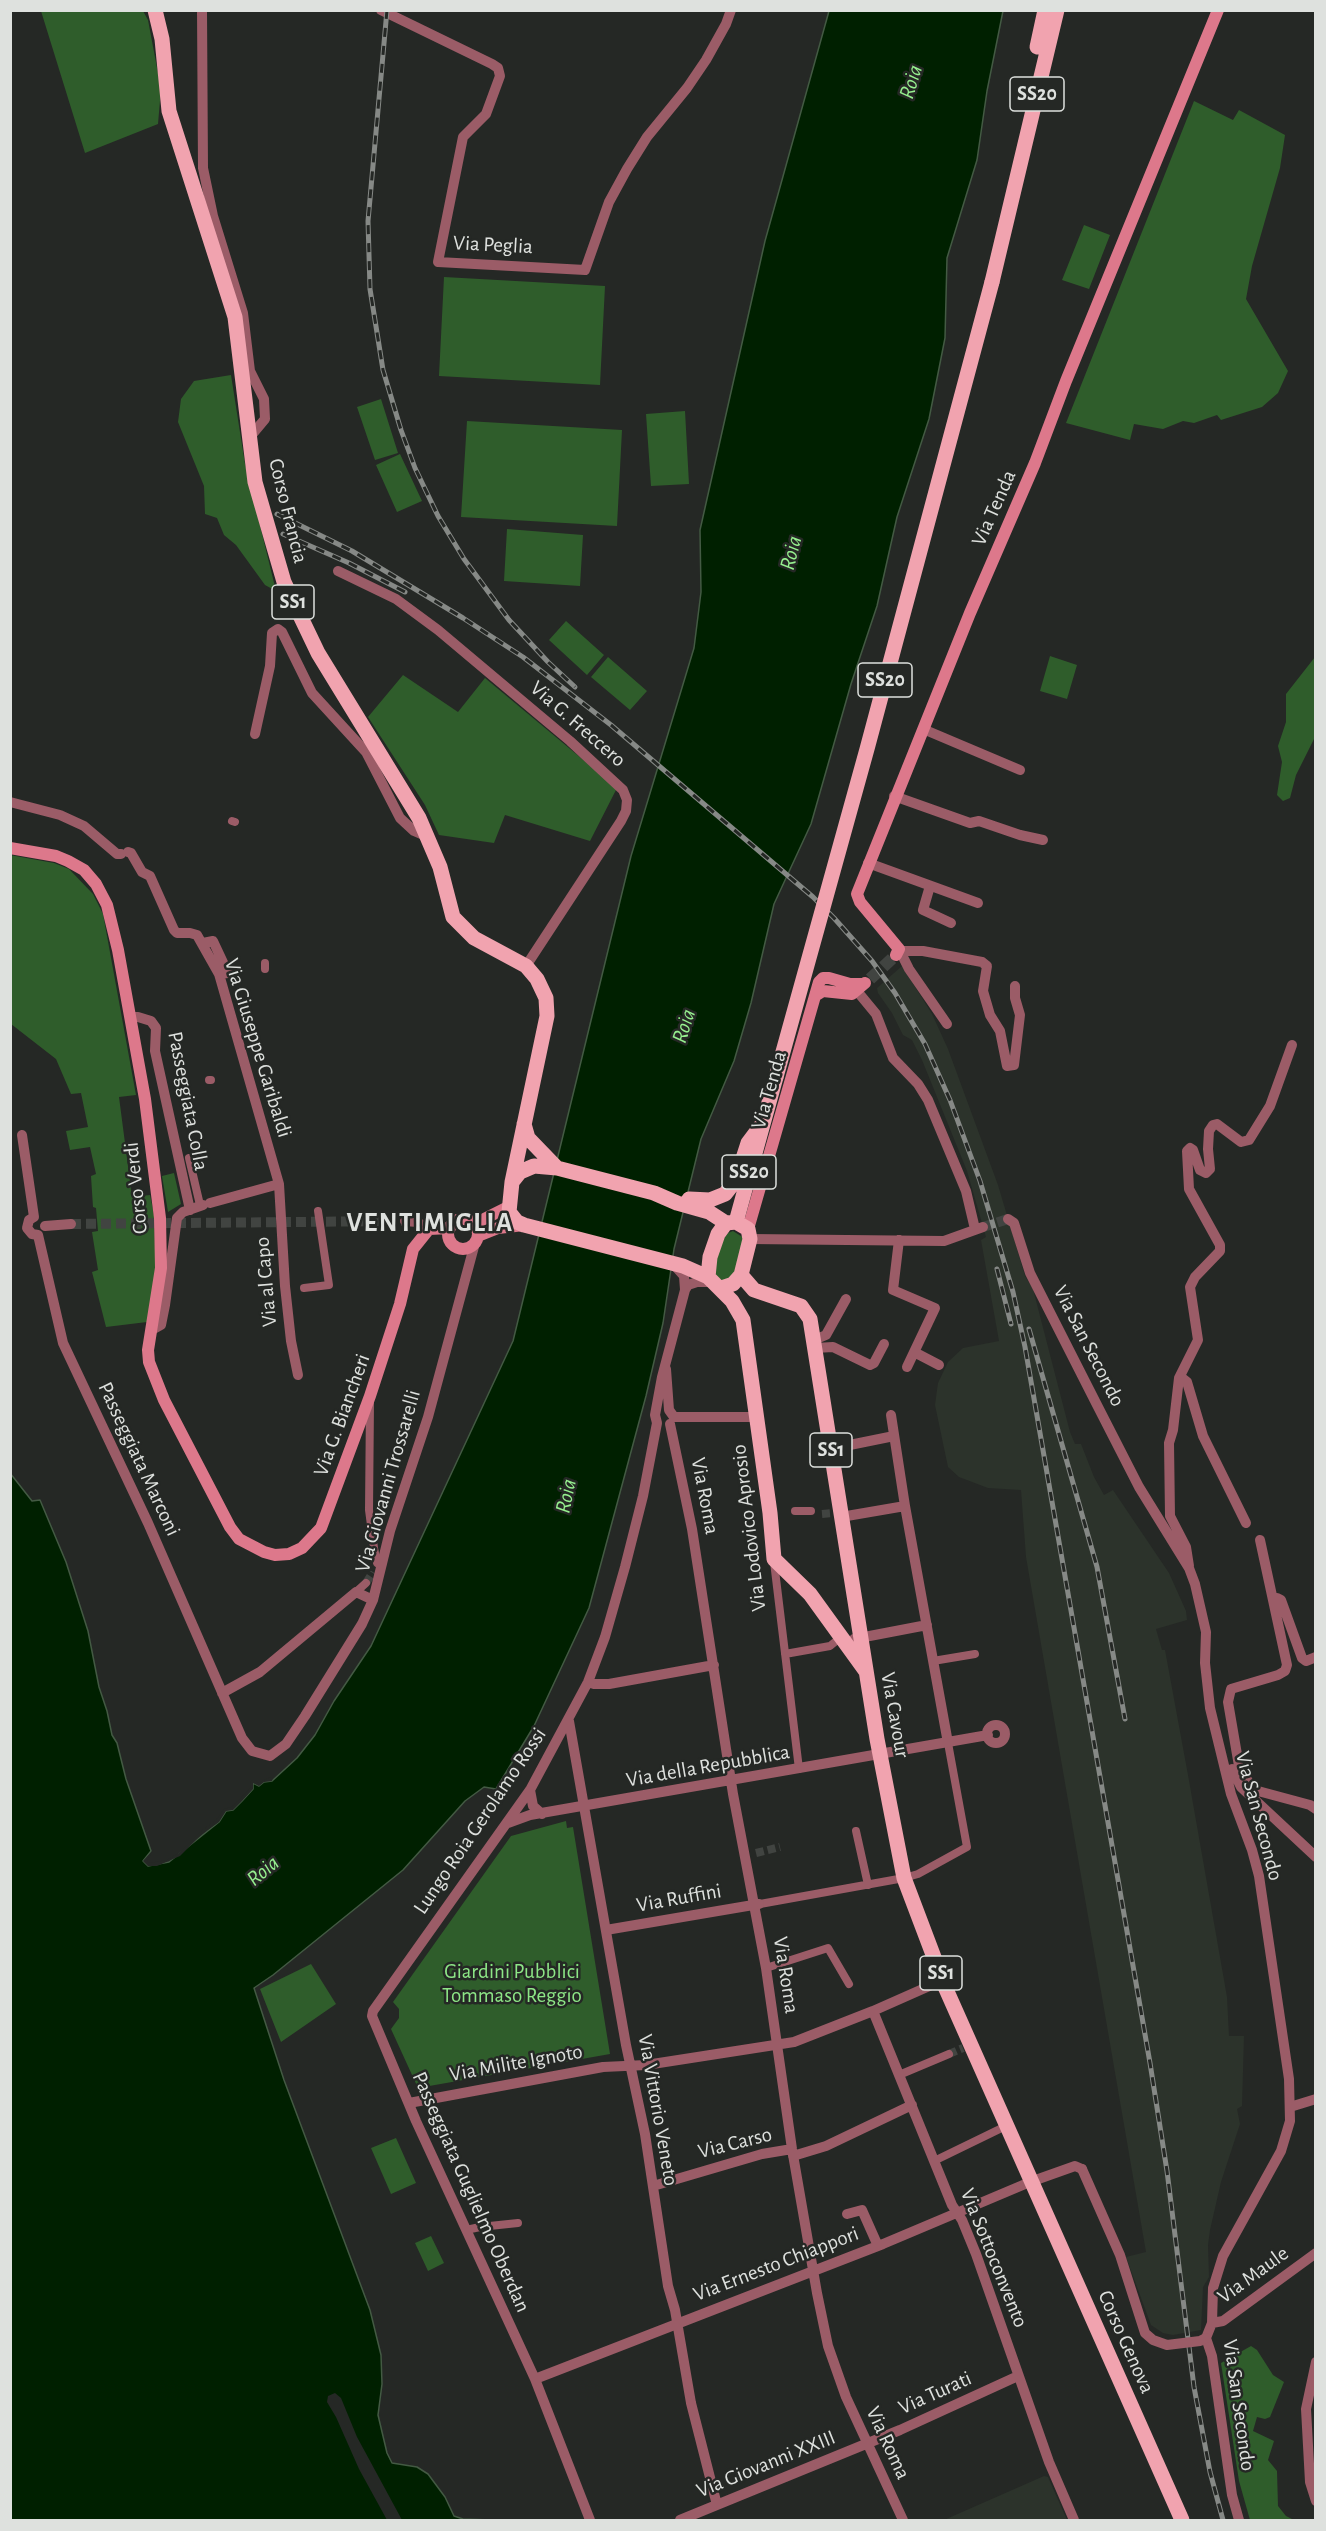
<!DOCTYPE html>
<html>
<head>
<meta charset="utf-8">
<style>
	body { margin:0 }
	#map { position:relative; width:1326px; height:2531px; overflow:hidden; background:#252825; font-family:"Alegreya Sans",sans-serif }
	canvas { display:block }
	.frame { position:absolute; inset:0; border:12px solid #dee1de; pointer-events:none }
</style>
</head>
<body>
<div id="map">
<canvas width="1326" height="2531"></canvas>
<div class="frame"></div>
</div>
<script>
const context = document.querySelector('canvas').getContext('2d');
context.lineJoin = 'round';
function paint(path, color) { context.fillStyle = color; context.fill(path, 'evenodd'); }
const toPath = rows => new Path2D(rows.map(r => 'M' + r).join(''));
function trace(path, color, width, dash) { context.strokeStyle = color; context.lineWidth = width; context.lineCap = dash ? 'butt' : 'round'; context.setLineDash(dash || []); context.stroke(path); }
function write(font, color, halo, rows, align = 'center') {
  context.font = font + ' "Alegreya Sans",sans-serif'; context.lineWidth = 5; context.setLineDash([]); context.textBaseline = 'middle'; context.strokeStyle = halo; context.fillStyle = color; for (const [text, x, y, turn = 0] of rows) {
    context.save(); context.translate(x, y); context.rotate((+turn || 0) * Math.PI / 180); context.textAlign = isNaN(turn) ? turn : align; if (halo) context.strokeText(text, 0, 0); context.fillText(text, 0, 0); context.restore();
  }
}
const built = toPath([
	[902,966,932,1014,948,1049,998,1185,1025,1276,1033,1289,1070,1432,1075,1444,1081,1444,1094,1477,1104,1495,1113,1490,1169,1573,1186,1611,1187,1620,1156,1629,1162,1650,1165,1650,1188,1775,1227,1997,1229,2036,1244,2036,1242,2106,1237,2109,1240,2124,1221,2182,1210,2230,1208,2245,1209,2277,1203,2287,1201,2330,1173,2335,1163,2333,1151,2325,1126,2257,1146,2252,1026,1557,1021,1490,988,1488,959,1477,948,1467,935,1405,938,1383,948,1362,963,1348,999,1341,981,1240,986,1237,967,1171,922,1060,912,1040,903,1035,892,1013,878,993,877,988],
	[1044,2476,1048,2477,1067,2520,944,2520]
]);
const green = toPath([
	[41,11,143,11,148,20,161,89,158,124,85,153],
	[1194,101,1233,120,1239,110,1285,135,1280,168,1252,266,1246,299,1288,371,1278,393,1262,407,1221,420,1217,415,1194,423,1183,421,1163,429,1134,424,1130,440,1066,423],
	[1084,225,1110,235,1089,289,1062,280],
	[444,277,605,286,600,385,439,376],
	[231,375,245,464,276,591,265,585,236,545,224,535,217,518,205,514,204,486,178,422,181,399,194,381],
	[381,399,398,453,375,460,357,407],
	[685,411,689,484,651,486,646,414],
	[467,421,622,430,617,526,461,517],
	[400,454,422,501,397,512,376,465],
	[507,529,583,535,580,586,504,581],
	[566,621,604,655,587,675,549,640],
	[1050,656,1077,665,1067,699,1040,691],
	[608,657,647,691,630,710,591,677],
	[1315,657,1315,737,1296,775,1290,798,1283,801,1277,795,1282,762,1278,746,1286,722,1286,694],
	[403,675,458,712,485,678,617,788,590,841,505,815,494,843,439,835,425,805,368,717],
	[10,855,54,863,69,869,93,894,103,914,136,1095,119,1097,132,1197,150,1195,154,1215,156,1281,147,1322,106,1327,92,1272,98,1270,92,1232,98,1231,96,1208,93,1207,91,1176,96,1174,90,1147,70,1150,66,1131,88,1127,81,1093,71,1094,56,1059,11,1024],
	[174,1173,181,1204,168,1212,162,1176],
	[733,1231,744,1238,734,1275,724,1282,713,1274,719,1245,728,1233],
	[566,1821,567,1828,573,1827,610,2054,418,2088,391,2029,399,2018,399,2009,393,2002,511,1836],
	[311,1964,336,2004,281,2042,260,1989],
	[396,2138,416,2183,391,2194,371,2148],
	[431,2236,444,2263,428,2271,415,2243],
	[1251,2346,1257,2350,1273,2375,1284,2382,1270,2417,1265,2419,1257,2417,1253,2431,1274,2441,1268,2460,1277,2471,1278,2506,1286,2516,1294,2520,1250,2520,1239,2481,1221,2363]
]);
const water = toPath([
	[829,11,1003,11,987,91,977,160,947,258,945,338,929,419,897,517,877,606,851,684,811,824,774,904,751,1003,734,1061,701,1139,674,1249,663,1323,646,1396,589,1608,534,1726,496,1789,484,1787,465,1801,403,1870,273,1975,254,1988,284,2080,370,2310,381,2355,382,2384,378,2415,387,2453,392,2463,417,2467,428,2474,445,2497,454,2516,463,2519,492,2520,11,2520,10,1473,32,1501,40,1500,66,1562,88,1631,99,1687,107,1711,112,1735,117,1743,126,1779,151,1851,143,1861,148,1866,169,1862,219,1822,226,1811,233,1810,242,1801,253,1789,253,1783,259,1786,264,1782,272,1781,297,1758,315,1735,334,1701,371,1646,513,1341,631,856,694,648,701,592,700,530,765,241,829,11]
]);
const pier = toPath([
	[273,1776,272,1781,264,1782,259,1786,253,1783,253,1789,242,1801,233,1810,226,1811,219,1822,202,1834,180,1856,157,1866,148,1866,143,1861,154,1849,147,1861,149,1863,167,1860,179,1853,200,1832,216,1820,224,1809,231,1807,240,1799,250,1788,251,1781,255,1780,258,1783],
	[335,2393,341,2398,357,2437,402,2520,387,2520,359,2469,336,2417,327,2402,328,2396]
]);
const pedestrianTunnel = toPath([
	[822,1514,834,1513],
	[366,1583,373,1572],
	[756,1853,780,1847],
	[949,2054,963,2048]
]);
const minorTunnel = toPath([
	[71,1224,405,1221],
	[983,1227,1008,1219]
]);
const secondaryTunnel = toPath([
	[870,979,896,955]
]);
const pedestrian = toPath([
	[232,821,235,822],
	[265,969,265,963],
	[209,1080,211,1080],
	[189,1158,200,1205],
	[304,1288,329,1285,318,1211],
	[370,1403,369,1510,374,1548,377,1563,382,1566],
	[795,1511,811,1511],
	[774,1562,799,1769],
	[356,1592,366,1583],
	[785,1654,830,1646,841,1637],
	[933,1661,975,1654],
	[856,1831,868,1885],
	[760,1904,904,1878,918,1874,967,1847,948,1743],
	[766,1968,828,1948,849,1984],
	[899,2075,949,2054],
	[934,2161,1006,2126],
	[466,2230,480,2227,518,2223]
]);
const minor = toPath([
	[202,10,203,168,213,216,243,313,250,371,264,399,265,419,250,437],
	[381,10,492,64,498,68,500,76,486,114,463,137,438,262,585,270,609,202,627,169,647,137,687,88,706,60,726,24,731,10],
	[338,571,396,599,438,630,570,741,623,790,627,800,626,811,621,821,526,966],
	[923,729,1020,770],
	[255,734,270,666,272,633,278,629,282,632,312,693,366,752,400,818,414,831,428,837],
	[894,796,970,823,979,821,1020,835,1043,840],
	[10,802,60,815,84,826,117,854,121,854],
	[128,852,131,853,142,872,150,876,174,930,177,933,190,933,197,935,219,974,279,1184,285,1286,291,1341,298,1375],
	[868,863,978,903],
	[930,886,923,910,951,923],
	[203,943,213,941,228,973,219,974],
	[857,991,876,1014,893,1058,918,1084,928,1100,966,1191,975,1229],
	[131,1017,138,1017,151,1021,156,1028,155,1051,190,1210],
	[947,1024,909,969,900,951,923,951,982,962,987,966,983,991,990,1015,1000,1031,1007,1066,1014,1065,1020,1015,1015,998,1015,986],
	[22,1135,34,1217],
	[210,1203,279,1184],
	[34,1217,29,1220,27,1228,32,1234,38,1235],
	[1008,1219,1014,1223,1030,1273,1095,1401,1139,1487,1189,1568,1195,1584,1206,1632,1205,1663,1210,1708,1231,1794,1252,1850,1259,1876,1289,2079,1290,2121,1281,2151,1223,2256,1213,2288,1212,2323,1206,2338,1212,2356,1232,2495,1239,2520],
	[405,1221,417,1222,429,1229],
	[45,1226,71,1224],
	[38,1235,63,1343,148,1523,242,1738,252,1751,270,1756,286,1744,305,1716,362,1624,373,1600,390,1531,428,1417,475,1243],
	[750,1239,944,1241,983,1227],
	[899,1240,893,1290,935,1308,907,1367],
	[685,1290,688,1285,697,1282,712,1282],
	[152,1330,161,1325,165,1305,177,1218,183,1212,203,1205],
	[814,1340,826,1335,846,1299],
	[815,1348,833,1347,870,1365,874,1363,884,1344],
	[914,1352,939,1365],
	[666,1369,669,1410,674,1417],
	[1179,1378,1182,1378,1187,1382,1203,1436,1246,1523],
	[891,1415,905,1506,948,1743],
	[674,1417,757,1417],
	[657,1423,655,1415,662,1377,685,1290,684,1276,674,1265],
	[670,1424,692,1529,733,1794,766,1968,792,2149,817,2293,828,2346,846,2397,903,2520],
	[830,1449,894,1436],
	[841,1517,905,1506],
	[1260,1540,1287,1665,1285,1671,1278,1675,1231,1689,1228,1702,1239,1766,1249,1783,1258,1791,1310,1805,1316,1809],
	[1189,1566,1186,1547,1170,1516,1169,1443,1173,1430,1179,1378,1198,1340,1190,1287,1195,1277,1220,1251,1220,1245,1189,1189,1187,1151,1190,1148,1193,1150,1200,1170,1206,1173,1210,1169,1208,1149,1209,1131,1213,1125,1217,1124,1241,1142,1249,1140,1270,1106,1292,1045],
	[1275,1602,1277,1598,1281,1600,1302,1658,1306,1661,1316,1657],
	[854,1639,927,1625],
	[588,1682,594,1684,609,1684,714,1665],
	[222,1693,260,1672,356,1592,373,1600],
	[569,1721,626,2045,645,2134,668,2286,675,2310,691,2403,717,2505],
	'987 1734a9 9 0 1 1 18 0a9 9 0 1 1-18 0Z',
	[1232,1769,1241,1787,1316,1857],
	[530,1790,533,1806,542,1814],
	[508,1823,530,1815,988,1735],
	[606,1930,759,1904],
	[873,2011,952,2205,962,2220,976,2254,1049,2462,1074,2520],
	[409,2103,603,2067,646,2065,794,2042,873,2011,943,1980],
	[1290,2107,1316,2099],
	[793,2156,826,2146,912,2105],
	[653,2186,762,2154,792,2149],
	[847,2214,862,2210,878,2246],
	[1212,2323,1223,2321,1316,2253],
	[1316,2362,1306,2409,1310,2482,1316,2501],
	[535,2379,883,2244,1030,2182,1075,2166,1082,2169],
	[590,2520,535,2379,416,2121,372,2016,373,2011,530,1790,588,1682,605,1637,625,1567,643,1496,657,1423],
	[680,2520,900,2430,1018,2376]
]);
const secondary = toPath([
	[10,848,56,856,68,861,84,870,96,884,107,905,118,950,145,1099,160,1218,161,1268,148,1350,149,1362,164,1400,230,1527,239,1539,264,1552,275,1555,289,1554,302,1548,321,1528,370,1396,400,1304,413,1249,429,1229,450,1228],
	[896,955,899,949,860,902,857,894,970,613,1035,463,1066,381,1218,10],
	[815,996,823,991,852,994,865,983],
	'448 1234a15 15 0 1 1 30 0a15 15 0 1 1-30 0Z',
	[474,1224,508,1207],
	[748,1229,819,982,823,978,829,978,850,984,863,984],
	[478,1236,498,1228,524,1225]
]);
const primary = toPath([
	[155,10,162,39,169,111,235,317,255,482,284,582,318,653,419,818,440,867,453,917,474,938,526,966,537,979,546,998,547,1016,512,1182,509,1212,517,1222,524,1225,683,1266,708,1277],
	[1037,47,1045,10],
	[992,282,1057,10],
	[524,1124,528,1138,557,1168,654,1193,677,1203,709,1212,726,1223],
	[512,1182,520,1172,534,1166,557,1168],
	[689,1199,710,1200,725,1194,736,1180,748,1143,763,1123],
	[736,1222,776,1077],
	[741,1275,754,1290,801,1306,810,1319,877,1739,904,1878,946,1989,1182,2520],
	[721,1288,733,1284,741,1275,750,1239,748,1229,736,1222,726,1223,718,1234,710,1257,708,1277,732,1301,743,1320,770,1513,774,1559,810,1594,865,1670]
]);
const rail = toPath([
	[387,10,368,221,370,289,383,370,401,430,415,468,438,516,464,559,509,620,548,662,575,687],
	[277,514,352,551,463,618,523,657,611,725,813,897,834,918,872,961,895,993,925,1044,950,1100,980,1181,1013,1292,1025,1347,1150,2063,1167,2171,1194,2387,1210,2472,1223,2520],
	[283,534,349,563,405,592],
	[997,1269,1011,1324],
	[1029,1329,1097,1567,1125,1719]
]);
const minorBridge = toPath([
	[1082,2169,1120,2255,1145,2333,1153,2340,1167,2345,1200,2341,1206,2338]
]);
const primaryBridge = toPath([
	[776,1077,867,749,992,282]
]);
const shields = [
	[1037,94,54],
	[293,602,42],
	[885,680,54],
	[749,1172,54],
	[831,1450,42],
	[941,1973,42]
];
const shieldNames = [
	["SS20",1037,94],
	["SS1",293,602],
	["SS20",885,680],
	["SS20",749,1172],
	["SS1",831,1450],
	["SS1",941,1973]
];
const streetNames = [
	["Via Peglia",493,245,3],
	["Via Tenda",994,508,-66],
	["Corso Francia",288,511,76],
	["Via G. Freccero",578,724,41],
	["Via Giuseppe Garibaldi",258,1048,73],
	["Via Tenda",769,1090,-74],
	["Passeggiata Colla",188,1101,79],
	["Corso Verdi",136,1188,-96],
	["Via al Capo",266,1282,-95],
	["Via San Secondo",1089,1346,63],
	["Via G. Biancheri",342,1415,-70],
	["Passeggiata Marconi",139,1459,65],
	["Via Giovanni Trossarelli",388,1481,-74],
	["Via Roma",705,1496,79],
	["Via Lodovico Aprosio",749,1528,-97],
	["Via Cavour",895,1715,80],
	["Via della Repubblica",708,1766,-10],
	["Via San Secondo",1259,1816,75],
	["Lungo Roia Gerolamo Rossi",480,1821,-56],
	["Via Ruffini",679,1898,-10],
	["Via Roma",786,1975,81],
	["Via Milite Ignoto",516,2063,-10],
	["Via Vittorio Veneto",658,2110,80],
	["Via Carso",735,2143,-14],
	["Passeggiata Guglielmo Oberdan",471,2192,66],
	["Via Sottoconvento",994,2258,68],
	["Via Ernesto Chiappori",776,2264,-21],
	["Via Maule",1253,2275,-36],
	["Corso Genova",1126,2342,66],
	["Via Turati",935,2393,-24],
	["Via San Secondo",1239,2405,82],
	["Via Roma",888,2443,65],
	["Via Giovanni XXIII",766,2464,-22]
];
const parkNames = [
	["Giardini Pubblici",512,1972],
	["Tommaso Reggio",512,1996]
];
const waterNames = [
	["Roia",911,82,-73],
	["Roia",791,553,-76],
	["Roia",684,1026,-72],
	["Roia",566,1496,-78],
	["Roia",263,1871,-40]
];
const districtNames = [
	["VENTIMIGLIA",430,1223]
];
paint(built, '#2c332b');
paint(green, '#2f5d2b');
paint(water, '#002000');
trace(water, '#435a43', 1.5);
paint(pier, '#252825');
trace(pedestrianTunnel, '#414441', 8, [8, 4]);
trace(minorTunnel, '#414441', 10, [10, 5]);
trace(secondaryTunnel, '#414441', 12, [12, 6]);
trace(pedestrian, '#9b5c67', 8);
trace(minor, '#9b5c67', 10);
trace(secondary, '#dd788b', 12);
trace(primary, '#f1a3af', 15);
trace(rail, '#868986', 5);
trace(rail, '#252825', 3, [9]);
trace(minorBridge, '#9b5c67', 10);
trace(primaryBridge, '#f1a3af', 15);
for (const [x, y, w] of shields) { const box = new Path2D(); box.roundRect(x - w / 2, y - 17, w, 34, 4.5); context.fillStyle = '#252825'; context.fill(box); trace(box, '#dee1de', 1.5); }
write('bold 20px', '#dee1de', null, shieldNames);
write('21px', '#dee1de', '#252825', streetNames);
write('21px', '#8de686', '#252825', parkNames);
write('italic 22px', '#96f08f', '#252825', waterNames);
context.letterSpacing = '1.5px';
write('bold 27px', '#dee1de', '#252825', districtNames);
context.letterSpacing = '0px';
</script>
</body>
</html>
